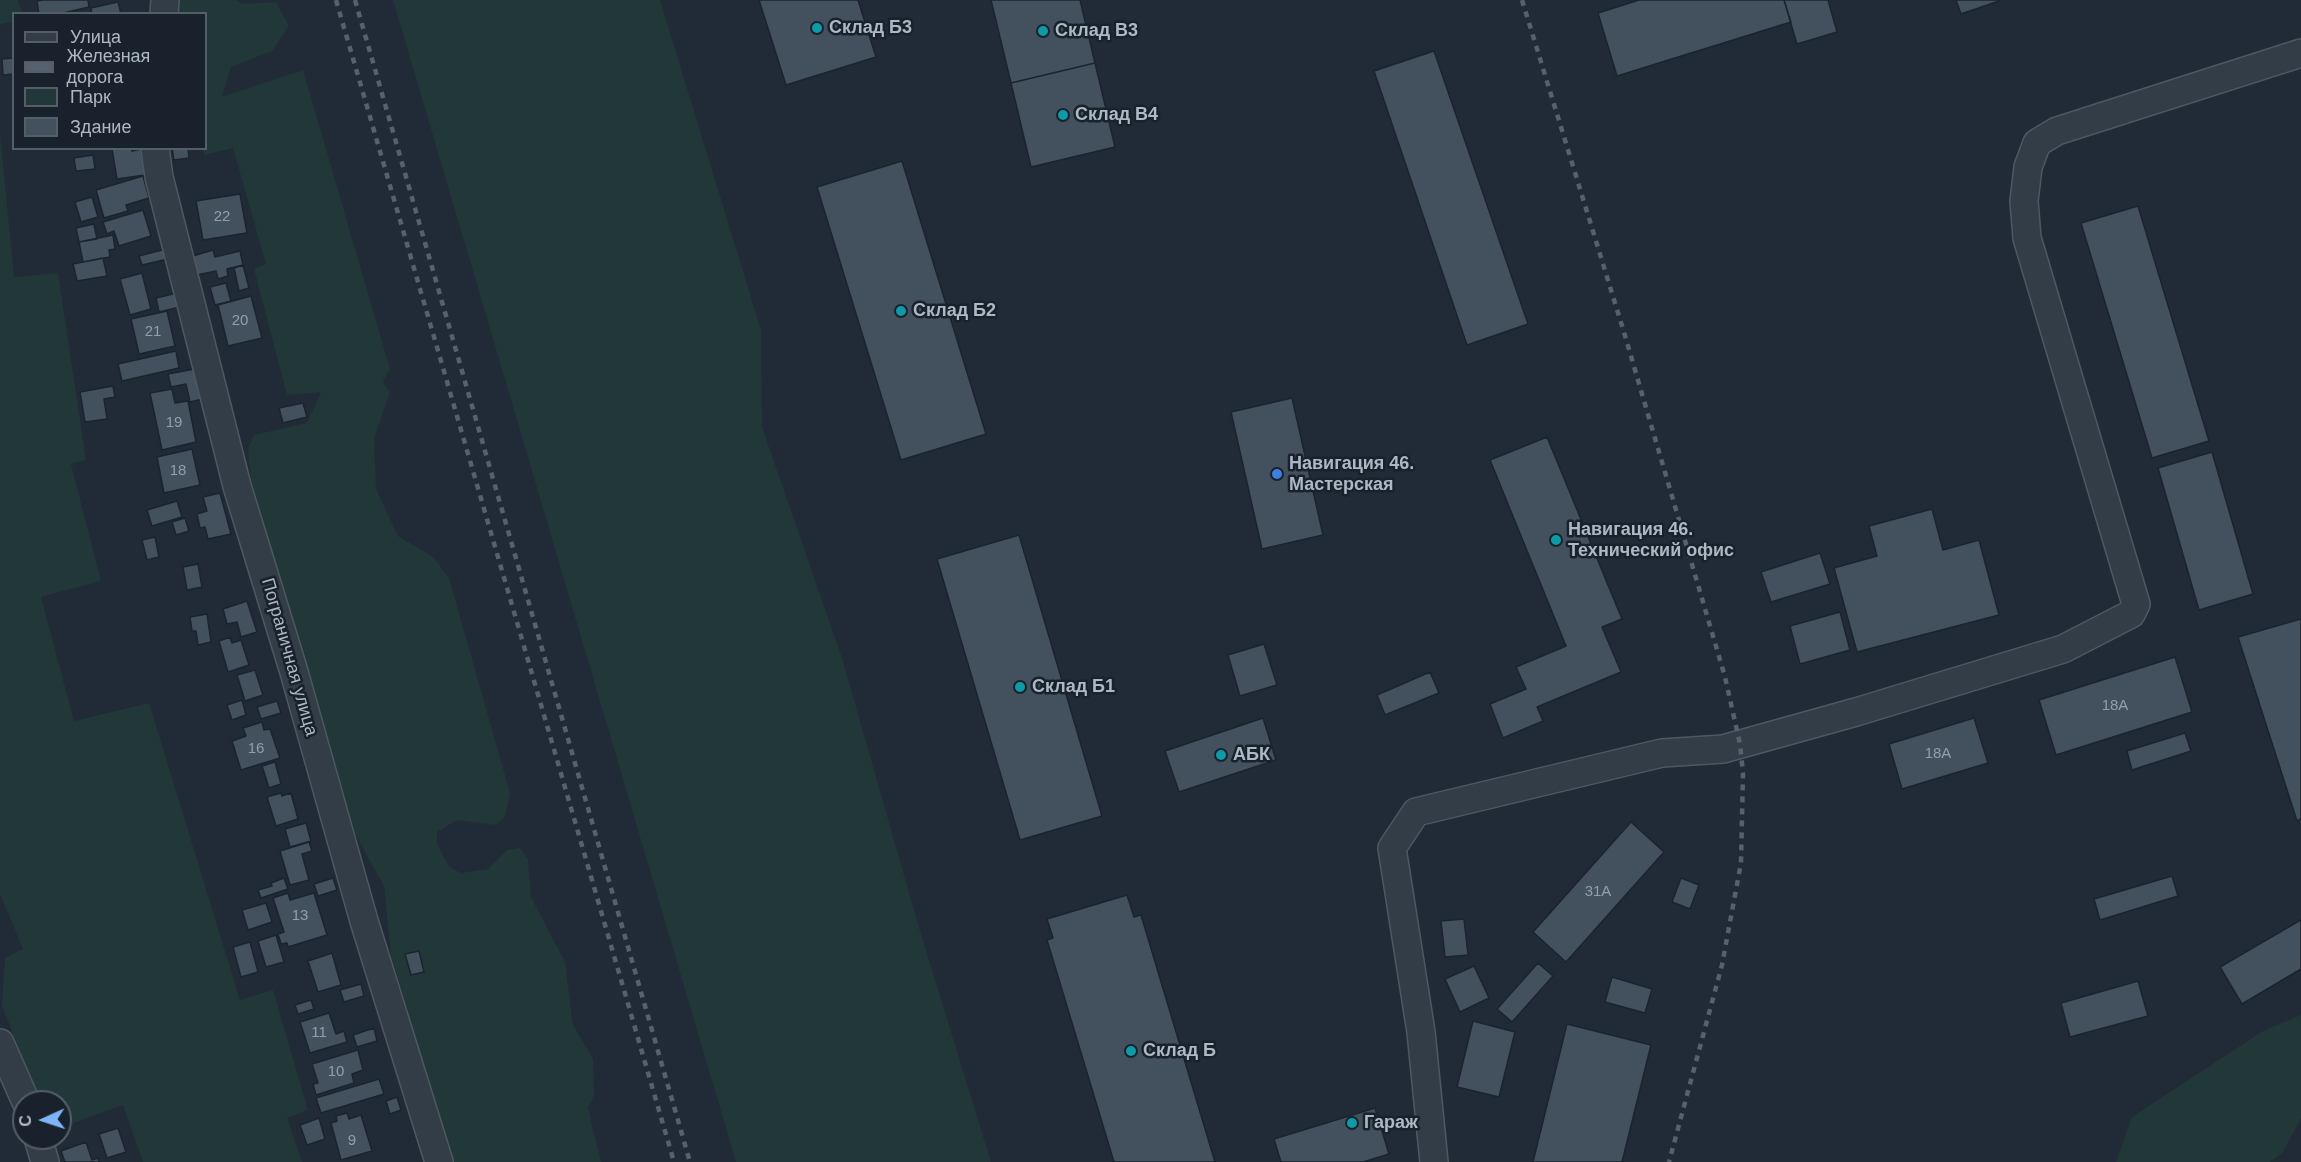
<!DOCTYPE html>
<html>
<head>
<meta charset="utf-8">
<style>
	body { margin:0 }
	#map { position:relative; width:2301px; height:1162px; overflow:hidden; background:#202b37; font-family:Helvetica,sans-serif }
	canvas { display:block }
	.legend { position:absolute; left:12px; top:12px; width:195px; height:138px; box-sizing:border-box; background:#19222c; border:2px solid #545e69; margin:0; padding:8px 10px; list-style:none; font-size:18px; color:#adb8c5 }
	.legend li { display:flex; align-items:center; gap:12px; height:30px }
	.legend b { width:30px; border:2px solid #545e69 }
	.north { position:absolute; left:12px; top:1090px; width:60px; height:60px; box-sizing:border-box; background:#19222c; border:2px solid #545e69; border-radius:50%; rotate:267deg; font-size:16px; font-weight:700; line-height:24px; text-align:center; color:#adb8c5 }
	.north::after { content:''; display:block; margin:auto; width:21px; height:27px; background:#7eb5f9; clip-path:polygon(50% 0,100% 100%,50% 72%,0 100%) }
</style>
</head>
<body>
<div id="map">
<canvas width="2301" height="1162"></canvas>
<ul class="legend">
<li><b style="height:8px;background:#333d48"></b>Улица</li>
<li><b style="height:8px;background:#55616f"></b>Железная дорога</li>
<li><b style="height:16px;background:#223738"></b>Парк</li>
<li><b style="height:16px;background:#43515f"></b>Здание</li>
</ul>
<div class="north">С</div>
</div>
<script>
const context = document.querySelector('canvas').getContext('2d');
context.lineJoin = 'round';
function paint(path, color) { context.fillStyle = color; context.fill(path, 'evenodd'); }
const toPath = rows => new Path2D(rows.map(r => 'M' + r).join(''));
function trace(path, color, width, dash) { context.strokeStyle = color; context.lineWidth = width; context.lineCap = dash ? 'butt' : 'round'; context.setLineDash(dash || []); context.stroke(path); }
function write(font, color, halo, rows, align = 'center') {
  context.font = font + ' Helvetica,sans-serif'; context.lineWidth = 5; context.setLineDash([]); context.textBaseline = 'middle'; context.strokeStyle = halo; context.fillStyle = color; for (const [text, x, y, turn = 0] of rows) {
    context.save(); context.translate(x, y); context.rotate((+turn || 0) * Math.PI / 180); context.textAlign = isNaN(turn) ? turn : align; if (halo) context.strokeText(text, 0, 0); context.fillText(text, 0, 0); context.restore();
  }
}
const green = toPath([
	[0,0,18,0,22,13,14,14,13,22,0,24],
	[175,0,236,0,243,4,276,2,289,26,272,51,231,67,222,97,303,70,390,369,383,382,390,392,374,439,376,489,398,536,433,557,449,578,510,793,505,817,495,825,457,820,437,832,437,844,449,867,461,873,488,869,507,850,520,848,528,859,531,897,565,962,573,1025,593,1059,594,1096,588,1108,601,1162,452,1162,391,954,384,886,345,815,250,475,248,448,254,435,307,423,321,392,287,395,254,269,266,264,233,148,204,155,203,149,206,148,206,14,174,14],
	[393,0,660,0,761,330,762,427,842,658,920,931,991,1162,736,1162],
	[0,133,14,277,58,273,86,460,71,464,101,581,41,597,74,721,149,703,240,1000,273,990,308,1110,287,1118,302,1162,143,1162,123,1105,60,1128,60,1102,40,1102,2,1006,5,958,23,949,0,894],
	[2301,1015,2301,1118,2283,1152,2270,1162,2116,1162,2132,1117,2263,1031]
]);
const building = toPath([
	[43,0,88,0,89,7,59,14,39,14,37,1,43,0],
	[759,0,858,0,876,57,786,85,759,0],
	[991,0,1080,0,1095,63,1011,83,991,0],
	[1639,0,1784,0,1791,22,1617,76,1598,13,1639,0],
	[1784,0,1828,0,1837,32,1797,44,1784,0],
	[1956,0,1999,0,1999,1,1961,14,1956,0],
	[118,2,121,14,92,14,91,8,118,2],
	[1434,51,1528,324,1467,345,1374,71,1434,51],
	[14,58,14,74,3,75,2,59,14,58],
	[1095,63,1115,147,1031,167,1011,83,1095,63],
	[131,148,132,151,141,149,145,175,117,179,112,149,131,148],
	[172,148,188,148,189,158,174,160,172,148],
	[93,155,95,169,76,171,74,158,93,155],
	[902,161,986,434,901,460,817,187,902,161],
	[143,176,149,198,126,205,128,211,104,218,96,190,143,176],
	[240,194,247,233,203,240,196,201,240,194],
	[92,197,98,217,81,222,75,202,92,197],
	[2138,206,2209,441,2152,458,2081,223,2138,206],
	[143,210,151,236,119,246,114,231,107,234,103,222,143,210],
	[94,224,97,239,79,242,76,228,94,224],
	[113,235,115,249,109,250,110,257,83,262,79,242,113,235],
	[166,249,168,259,142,265,139,256,166,249],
	[213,250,215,257,240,251,243,265,227,269,228,276,218,279,216,271,197,275,193,256,213,250],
	[103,258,107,276,77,281,73,264,103,258],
	[243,265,249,288,239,291,234,268,243,265],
	[142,273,151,309,130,315,120,279,142,273],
	[226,283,231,301,215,305,210,287,226,283],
	[177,293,180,307,159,312,156,298,177,293],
	[251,296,262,338,228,346,218,305,251,296],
	[167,311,175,346,139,354,131,319,167,311],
	[176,351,179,368,122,381,118,364,176,351],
	[200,368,207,398,190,402,186,384,171,387,168,374,200,368],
	[113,386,115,397,104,399,107,419,85,422,80,392,113,386],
	[172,389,175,403,188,401,196,442,162,450,150,393,172,389],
	[1292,398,1323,535,1262,549,1231,412,1292,398],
	[303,403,307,417,283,423,279,408,303,403],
	[1547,437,1622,619,1602,627,1621,672,1537,707,1543,721,1503,738,1490,704,1526,689,1516,667,1566,646,1490,460,1547,437],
	[192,449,200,485,164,493,157,457,192,449],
	[2212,452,2253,594,2199,610,2158,468,2212,452],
	[220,493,231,534,208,539,205,527,200,528,197,514,207,511,203,497,220,493],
	[177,501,182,517,152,526,147,510,177,501],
	[1932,509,1943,550,1979,540,1999,615,1857,652,1834,568,1877,556,1869,526,1932,509],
	[185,518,189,531,176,535,172,522,185,518],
	[1019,535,1102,816,1020,840,937,559,1019,535],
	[155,537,159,557,147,560,142,540,155,537],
	[1820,553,1830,584,1771,602,1761,572,1820,553],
	[198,564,202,587,187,590,183,567,198,564],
	[247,601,257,632,241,637,237,622,227,624,223,609,247,601],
	[1840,612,1850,650,1800,664,1790,626,1840,612],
	[207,614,211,642,198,645,196,631,192,631,190,617,207,614],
	[2301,619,2301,819,2297,821,2238,637,2301,619],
	[230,637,232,643,241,640,249,665,228,672,219,641,230,637],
	[1264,644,1277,685,1240,696,1228,655,1264,644],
	[2175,657,2192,712,2056,755,2039,700,2175,657],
	[255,670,263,695,245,701,237,675,255,670],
	[1430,672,1439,693,1385,715,1377,695,1430,672],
	[242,700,246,715,232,720,227,705,242,700],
	[277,701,281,713,261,719,257,707,277,701],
	[1263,718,1276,760,1179,792,1165,751,1263,718],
	[1974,718,1988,763,1902,789,1889,744,1974,718],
	[262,722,264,730,270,729,280,758,241,770,232,741,246,736,243,728,262,722],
	[2185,733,2191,751,2132,770,2127,751,2185,733],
	[275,762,281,784,269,788,262,766,275,762],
	[281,793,282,796,291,793,298,819,276,826,267,797,281,793],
	[1631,822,1664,852,1566,962,1533,932,1631,822],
	[306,823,311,841,290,847,285,829,306,823],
	[309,842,312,851,302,854,309,880,290,885,280,851,309,842],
	[2172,876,2178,896,2100,920,2094,899,2172,876],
	[284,878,288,889,261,898,258,890,272,886,271,883,284,878],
	[333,878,337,890,318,896,314,884,333,878],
	[1681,878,1699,885,1690,909,1672,902,1681,878],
	[288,893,290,900,314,893,327,935,288,947,287,943,281,944,278,934,284,932,273,898,288,893],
	[1127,895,1134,917,1141,915,1215,1162,1114,1162,1047,940,1053,938,1047,919,1127,895],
	[266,903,272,922,248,930,242,910,266,903],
	[1464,919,1468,955,1445,957,1441,921,1464,919],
	[2301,920,2301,969,2242,1004,2220,967,2301,920],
	[276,935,284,962,266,967,258,941,276,935],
	[250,942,258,972,241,977,233,947,250,942],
	[419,951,424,972,411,975,405,954,419,951],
	[332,953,341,985,318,992,308,961,332,953],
	[1538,963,1553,976,1512,1022,1497,1009,1538,963],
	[1474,966,1489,998,1460,1012,1445,979,1474,966],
	[1612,977,1652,989,1645,1013,1605,1002,1612,977],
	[2138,981,2148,1016,2070,1037,2061,1003,2138,981],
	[361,984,364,996,344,1002,340,990,361,984],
	[311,1000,314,1009,298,1014,295,1005,311,1000],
	[329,1013,336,1034,344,1031,347,1042,310,1053,300,1022,329,1013],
	[1473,1021,1515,1032,1499,1097,1457,1087,1473,1021],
	[1567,1024,1651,1045,1622,1162,1533,1162,1567,1024],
	[374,1028,377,1041,357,1047,353,1035,374,1028],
	[358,1050,363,1070,352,1074,354,1083,316,1095,313,1084,318,1083,312,1064,358,1050],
	[379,1079,384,1094,321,1113,316,1098,379,1079],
	[397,1097,401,1110,390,1114,386,1101,397,1097],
	[1375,1108,1389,1154,1363,1162,1281,1162,1274,1139,1375,1108],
	[347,1113,349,1119,361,1115,372,1151,341,1160,331,1123,337,1121,336,1116,347,1113],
	[319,1118,325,1139,307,1145,300,1125,319,1118],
	[118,1128,126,1152,107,1158,99,1134,118,1128],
	[86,1142,92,1160,98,1158,99,1162,65,1162,61,1151,86,1142]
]);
const minor = toPath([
	[164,14,165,0],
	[155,148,159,177,237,486,294,672,364,921,439,1162],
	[0,1043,26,1102],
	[38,1138,45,1162],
	[1434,1162,1421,1032,1392,848,1416,812,1662,753,1723,749,1856,712,2063,649,2131,614,2136,604,2027,238,2024,201,2028,167,2037,143,2057,131,2301,53]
]);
const rail = toPath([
	[336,0,674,1162],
	[355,0,690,1162],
	[1522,0,1623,329,1725,677,1740,744,1743,773,1741,863,1722,965,1669,1162]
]);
const markers = [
	[817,28,6,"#0f9aa8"],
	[1043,31,6,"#0f9aa8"],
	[1063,115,6,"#0f9aa8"],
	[901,311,6,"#0f9aa8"],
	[1277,474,6,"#3f7fe0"],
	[1556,540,6,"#0f9aa8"],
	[1020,687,6,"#0f9aa8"],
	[1221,755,6,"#0f9aa8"],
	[1131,1051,6,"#0f9aa8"],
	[1352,1123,6,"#0f9aa8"]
];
const numberNames = [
	["22",222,217],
	["20",240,321],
	["21",153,332],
	["19",174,423],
	["18",178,471],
	["18А",2115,706],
	["16",256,749],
	["18А",1938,754],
	["31А",1598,892],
	["13",300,916],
	["11",319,1033],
	["10",336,1072],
	["9",352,1141]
];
const poiNames = [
	["Склад Б3",829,28],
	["Склад В3",1055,31],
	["Склад В4",1075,115],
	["Склад Б2",913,311],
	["Навигация 46.",1289,464],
	["Мастерская",1289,485],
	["Навигация 46.",1568,530],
	["Технический офис",1568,551],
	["Склад Б1",1032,687],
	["АБК",1233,755],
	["Склад Б",1143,1051],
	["Гараж",1364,1123]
];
const streetNames = [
	["Пограничная улица",289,657,74]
];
paint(green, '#223738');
paint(building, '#43515f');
trace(building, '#1b242e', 1.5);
trace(minor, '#4e5863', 30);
trace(minor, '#333d48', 27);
trace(rail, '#55616f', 4.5, [6, 6]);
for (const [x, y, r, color] of markers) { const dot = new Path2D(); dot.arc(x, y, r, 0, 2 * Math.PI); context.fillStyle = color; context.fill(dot); trace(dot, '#19222c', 2); }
write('15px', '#929eac', null, numberNames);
write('bold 18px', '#adb8c5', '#19222c', poiNames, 'left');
write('18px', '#adb8c5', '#19222c', streetNames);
</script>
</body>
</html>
